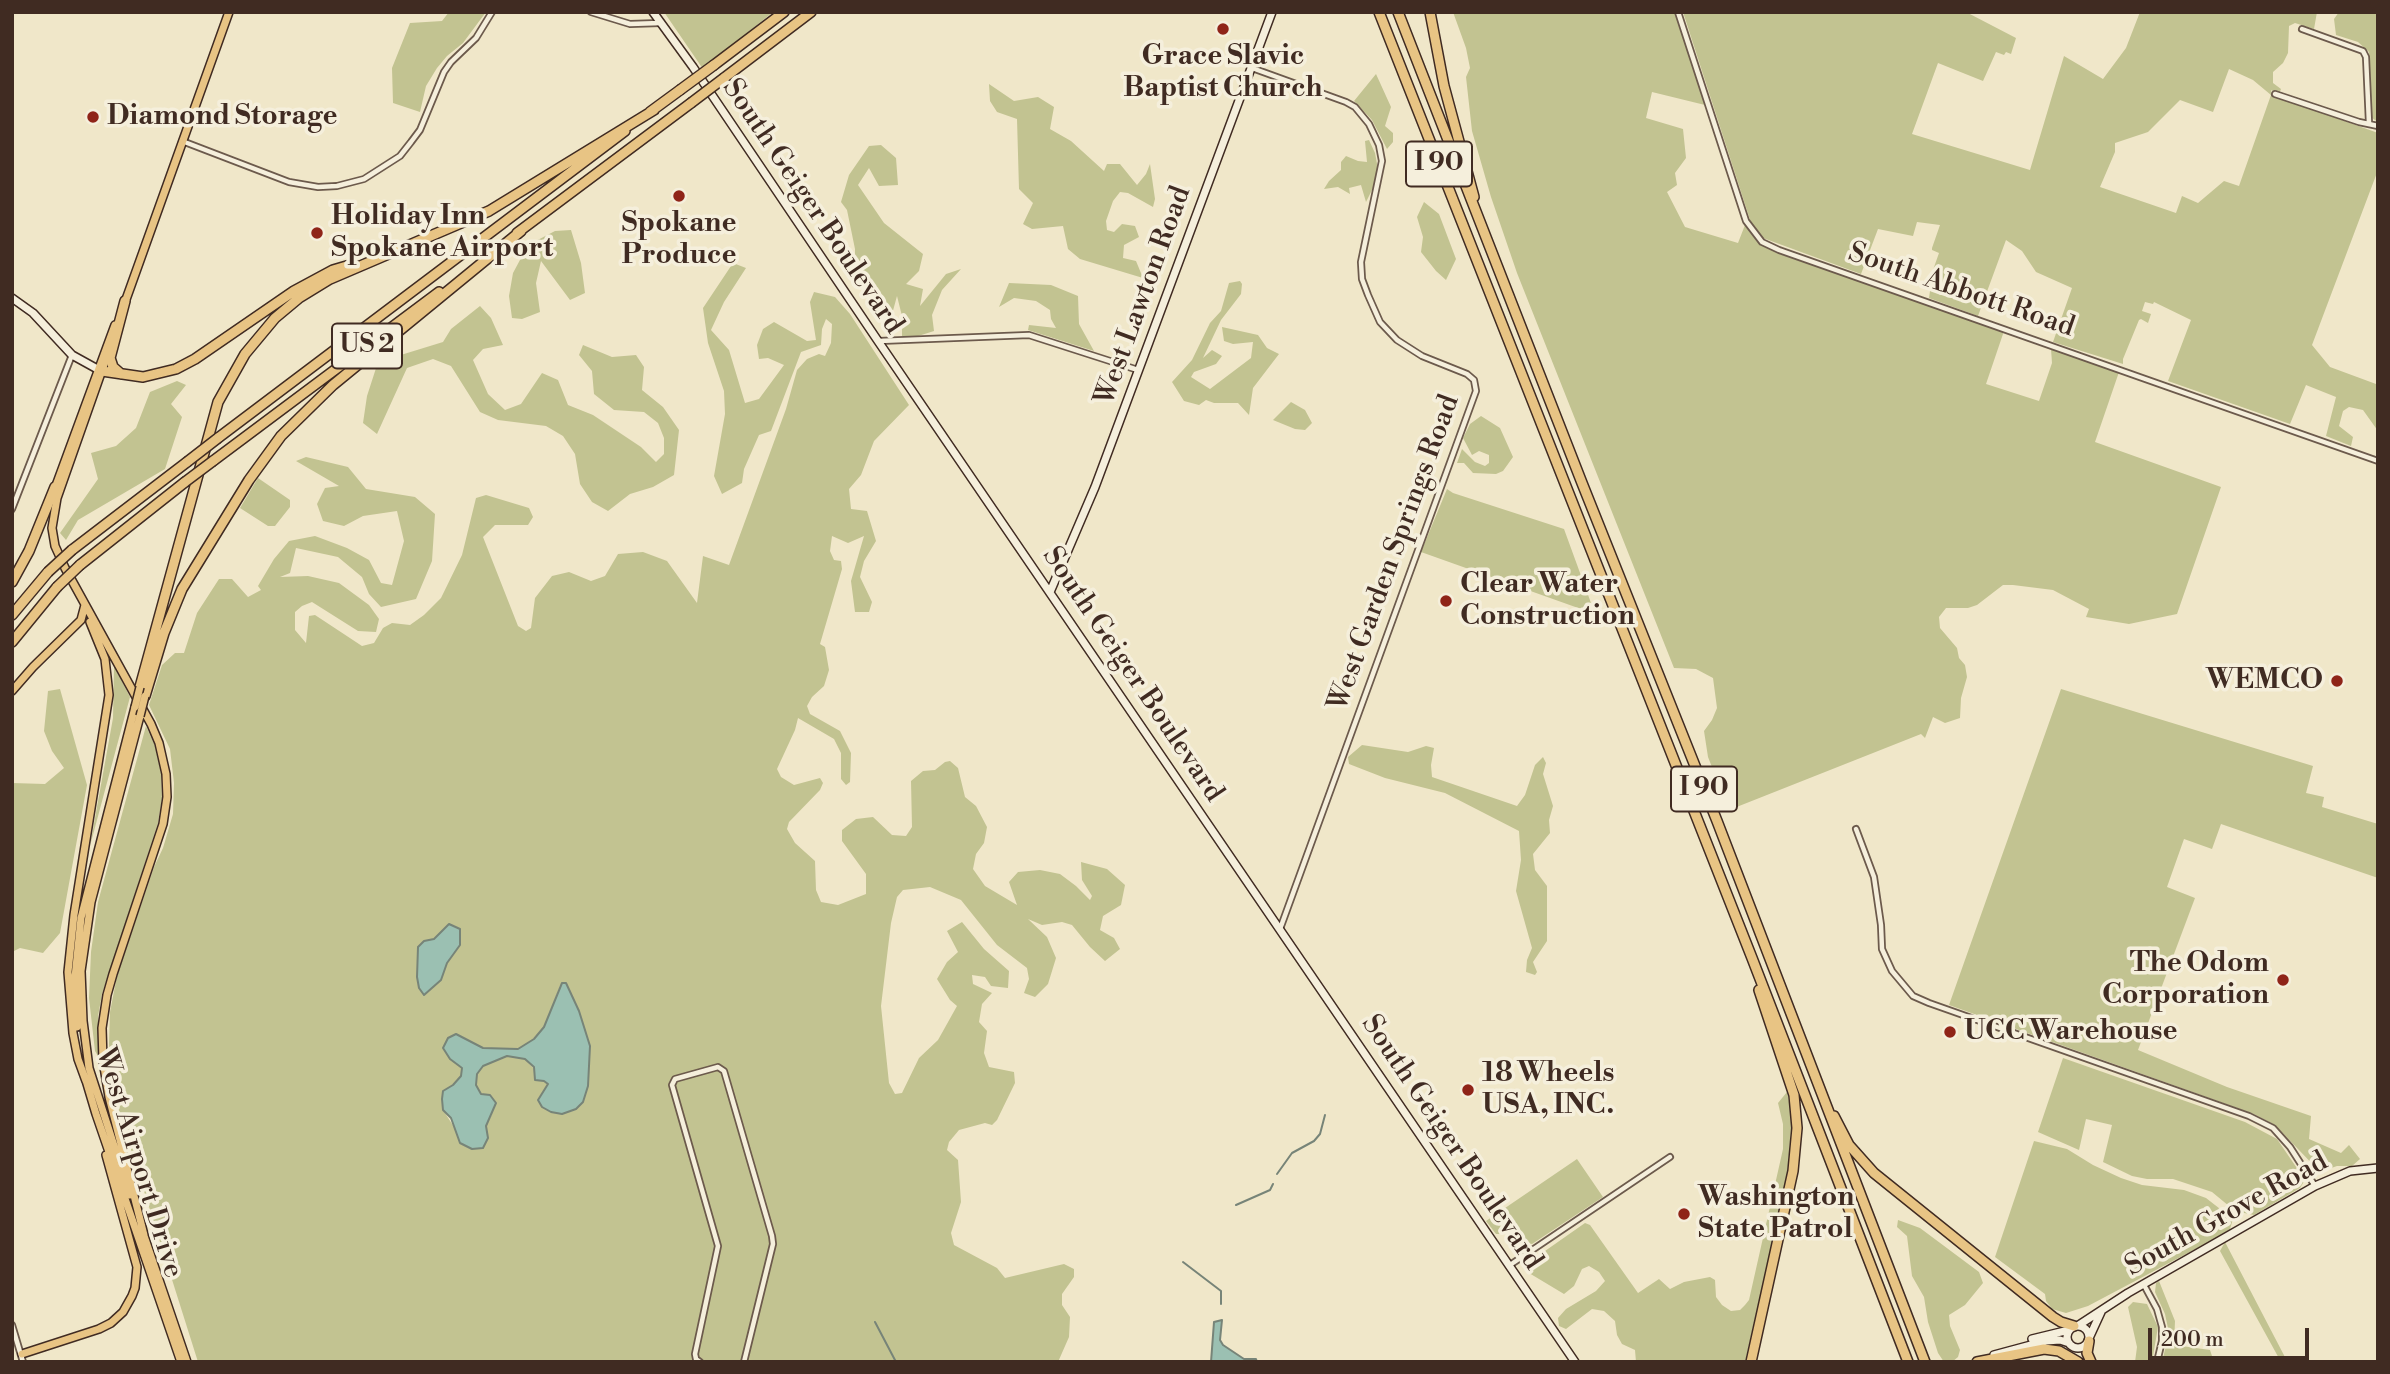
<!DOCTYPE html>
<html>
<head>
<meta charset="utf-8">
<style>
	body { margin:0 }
	#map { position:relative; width:2390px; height:1374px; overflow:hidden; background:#f0e7c9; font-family:"Libre Bodoni",serif }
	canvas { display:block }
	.frame { position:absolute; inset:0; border:14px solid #402b22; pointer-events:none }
	.scale { position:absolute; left:2148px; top:1328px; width:161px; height:32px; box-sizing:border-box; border:4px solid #402b22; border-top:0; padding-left:9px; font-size:21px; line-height:24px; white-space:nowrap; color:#402b22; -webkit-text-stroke:5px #f5efdc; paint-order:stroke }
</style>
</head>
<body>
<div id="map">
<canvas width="2390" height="1374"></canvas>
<div class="frame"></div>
<div class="scale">200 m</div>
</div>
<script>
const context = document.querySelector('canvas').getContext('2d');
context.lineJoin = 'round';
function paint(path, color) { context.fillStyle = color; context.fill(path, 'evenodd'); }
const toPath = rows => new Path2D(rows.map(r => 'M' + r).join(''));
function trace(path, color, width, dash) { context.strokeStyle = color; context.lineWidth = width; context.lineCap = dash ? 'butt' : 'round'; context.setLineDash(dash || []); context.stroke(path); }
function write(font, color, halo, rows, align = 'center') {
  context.font = font + ' "Libre Bodoni",serif'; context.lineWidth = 7; context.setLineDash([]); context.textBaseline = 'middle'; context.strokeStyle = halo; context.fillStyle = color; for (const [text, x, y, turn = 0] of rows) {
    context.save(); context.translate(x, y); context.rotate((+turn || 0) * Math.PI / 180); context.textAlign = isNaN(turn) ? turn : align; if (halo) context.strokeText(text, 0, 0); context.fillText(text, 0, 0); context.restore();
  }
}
const green = toPath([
	[449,12,486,12,463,43,447,56,437,68,426,86,420,112,393,103,392,68,410,23,442,21],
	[664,12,773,12,703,69],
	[1453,12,1675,12,1705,105,1652,92,1646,118,1683,129,1686,158,1675,173,1677,185,1667,192,1685,227,1738,243,1745,225,1758,242,1777,253,2004,331,1986,384,2039,401,2052,363,2051,349,2119,372,2095,442,2221,487,2177,614,2129,624,2086,617,2089,609,2053,590,2013,585,2003,585,1977,605,1968,608,1946,608,1939,617,1940,628,1957,648,1959,658,1965,665,1967,677,1961,698,1960,718,1945,723,1933,717,1925,738,1921,734,1729,810,1708,757,1704,731,1712,720,1717,708,1713,678,1696,669,1674,668,1517,273,1491,197,1472,131,1466,77,1470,68,1466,48],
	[1683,12,1966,12,2016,38,2011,54,2006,52,2004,55,1996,52,1983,81,1938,63,1912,134,2030,170,2064,56,2103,79,2126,48,2140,12,2317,12,2314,29,2295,23,2289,26,2288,53,2283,63,2273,72,2273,83,2281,89,2279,94,2271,90,2272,95,2378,133,2378,170,2312,345,2330,367,2376,384,2378,376,2378,431,2363,410,2349,407,2343,411,2339,426,2353,437,2351,446,2326,436,2336,397,2306,385,2290,424,2168,381,2191,320,2154,302,2153,304,2145,302,2142,311,2151,314,2148,323,2141,319,2139,320,2123,359,2123,364,2053,342,2072,288,2036,272,2022,251,2006,240,1978,316,1929,298,1933,270,1939,253,1932,250,1932,248,1940,225,1917,222,1913,236,1878,229,1861,274,1763,238,1752,226],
	[2229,69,2253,80,2271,95,2239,186,2224,181,2198,203,2182,196,2176,213,2100,187,2115,152,2115,143,2148,132,2180,100,2213,112],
	[2339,12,2378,12,2378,122,2372,118,2369,52,2358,42,2336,35,2334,19],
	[1376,74,1391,107,1385,126,1393,133,1393,142,1387,149,1372,120,1354,101],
	[989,84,1014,101,1038,97,1054,107,1050,129,1071,141,1104,171,1107,164,1120,164,1137,185,1146,174,1150,164,1155,199,1153,207,1128,193,1120,192,1113,201,1106,221,1107,230,1114,232,1122,224,1135,226,1139,237,1124,245,1123,258,1136,261,1143,278,1080,259,1068,249,1063,226,1032,229,1023,224,1033,203,1019,189,1017,119,997,112,990,101],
	[1369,140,1375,153,1378,169,1374,186,1366,202,1361,185,1349,188,1350,194,1338,187,1324,189,1329,181,1341,170,1341,162,1346,156,1358,161,1367,162,1365,141],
	[881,145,896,158,898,185,879,186,869,168,858,185,884,223,923,254,919,271,906,284,923,289,920,306,946,274,961,269,942,290,932,315,934,331,915,337,902,336,902,316,897,296,891,318,871,296,855,274,855,249,847,210,841,202,849,175,869,146],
	[1424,202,1439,214,1456,259,1446,280,1436,271,1421,252,1423,237,1417,217],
	[571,230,581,263,585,293,570,300,541,261,536,283,540,312,522,319,512,318,509,296,513,273,528,245,555,231],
	[733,263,746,268,724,302,711,330,729,350,745,403,759,399,784,365,768,358,759,359,757,345,763,329,774,322,807,341,816,340,810,302,814,292,835,297,850,314,909,405,874,441,861,475,849,489,851,509,867,511,876,541,864,561,860,577,872,602,869,612,855,612,851,581,864,536,848,543,832,536,830,551,834,560,841,561,842,569,820,644,825,647,829,670,824,686,812,697,807,706,810,714,840,731,851,753,850,782,846,785,841,779,841,753,834,739,798,718,795,730,777,769,781,777,794,785,820,778,823,783,820,790,789,822,787,829,795,843,815,861,816,890,821,902,838,905,866,894,866,874,842,841,842,830,856,819,873,817,892,835,906,836,912,827,911,781,923,771,935,770,945,762,950,761,958,768,965,797,976,806,987,827,984,843,976,854,973,869,985,886,1017,905,1009,882,1018,872,1040,870,1060,874,1076,886,1090,900,1092,896,1082,880,1081,862,1107,869,1125,885,1121,905,1103,916,1100,930,1114,938,1120,949,1105,961,1090,947,1072,925,1062,922,1042,925,1028,919,1047,937,1056,958,1048,984,1035,997,1024,993,1029,979,1027,968,997,945,961,900,930,887,903,890,897,897,891,923,881,1006,889,1083,895,1094,902,1093,919,1058,938,1040,957,1006,950,1000,937,979,947,962,958,952,947,931,962,922,984,949,1009,971,1008,988,991,986,985,977,972,975,973,984,992,993,982,1004,979,1022,987,1031,984,1053,989,1067,1014,1072,1015,1083,997,1120,992,1125,985,1123,959,1130,949,1142,947,1150,958,1160,961,1202,951,1233,954,1245,997,1268,1005,1278,1064,1264,1074,1269,1074,1277,1062,1294,1062,1305,1070,1317,1069,1337,1058,1362,198,1362,116,1102,111,1075,109,1044,110,1012,117,976,154,867,163,848,173,814,174,783,170,749,149,705,162,665,175,653,184,653,197,613,219,579,232,579,248,597,261,590,258,586,274,559,289,541,315,536,347,548,369,560,381,583,392,585,404,541,397,511,363,516,344,526,323,521,317,504,325,488,339,486,296,461,306,457,348,467,366,489,415,497,435,514,432,561,416,599,381,607,369,594,362,577,338,557,296,548,290,573,280,577,308,576,339,583,369,605,379,619,376,632,358,631,312,602,302,606,295,612,295,630,306,643,309,616,315,615,362,646,374,643,383,628,392,623,410,625,424,615,441,598,462,555,476,498,486,495,529,508,533,517,528,525,495,525,483,537,518,626,526,631,531,628,535,598,552,576,569,572,591,581,605,576,618,554,643,552,667,561,697,603,703,556,729,565,786,409,797,370,807,359,819,354,825,356,831,343,832,324,826,319,822,329,821,345,801,352,771,431,759,435,744,469,742,483,722,494,714,476,725,414,724,391,708,343,703,308],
	[443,932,460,945,447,963,441,980,417,977,417,958],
	[566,983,579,1011,590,1046,588,1066,551,1112,542,1107,538,1099,548,1084,525,1059,507,1056,483,1066,477,1074,476,1085,492,1114,486,1126,488,1138,456,1130,443,1110,443,1091,453,1085,461,1076,462,1068,450,1059,447,1052,456,1034,483,1048,518,1049,534,1039,544,1027,560,986],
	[1240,281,1242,284,1241,294,1221,320,1203,358,1212,350,1222,356,1216,364,1194,372,1191,377,1210,389,1251,358,1253,342,1233,344,1224,341,1222,327,1258,335,1267,348,1279,354,1253,388,1249,415,1238,403,1214,403,1206,400,1199,405,1184,401,1172,382,1192,360,1210,323,1221,311,1229,283],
	[1009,283,1051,285,1078,296,1079,324,1094,351,1028,330,1029,325,1056,328,1051,319,1050,310,1036,301,1014,298,999,307],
	[480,306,491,318,503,345,483,349,473,360,488,394,505,410,521,404,542,373,558,380,568,405,593,415,641,447,656,462,664,454,664,438,658,423,644,412,614,410,594,394,592,371,579,355,583,345,612,357,636,355,644,367,642,390,663,407,679,430,674,475,653,487,630,494,608,511,592,502,580,484,575,454,563,436,546,426,498,420,480,412,451,366,433,359,407,368,377,434,363,423,367,396,378,362,443,342,451,329],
	[177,381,186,385,171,404,182,417,165,469,78,520,66,540,60,533,98,479,91,453,116,446,136,428,150,392],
	[1291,402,1305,410,1312,423,1305,430,1295,429,1273,420],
	[1481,416,1500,428,1513,457,1503,471,1496,474,1473,473,1464,463,1457,463,1462,449,1475,462,1485,466,1489,463,1489,455,1479,451,1472,455,1463,438,1470,424],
	[258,478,290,500,290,507,275,526,268,526,240,508],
	[1447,489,1453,493,1564,529,1595,614,1421,552],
	[114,666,130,697,90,846,113,718],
	[60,689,87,785,60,933,43,953,20,948,12,952,12,783,45,784,64,768,52,751,44,731,48,691],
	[2061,689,2313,766,2306,793,2324,797,2322,807,2378,824,2378,878,2221,824,2212,849,2184,839,2167,887,2195,898,2138,1050,2227,1087,2311,1116,2309,1139,2341,1153,2349,1145,2360,1159,2352,1166,2337,1166,2320,1172,2275,1125,2254,1114,1949,1005],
	[146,726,155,746,161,773,162,798,158,823,102,994,98,1016,98,1056,95,1051,89,998,91,952,98,902],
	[1362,745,1408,752,1426,746,1434,748,1431,765,1432,777,1517,806,1525,795,1535,765,1543,757,1546,763,1543,774,1553,806,1549,820,1550,833,1533,854,1535,870,1547,886,1547,941,1533,962,1537,972,1535,975,1526,972,1527,960,1532,948,1516,891,1521,860,1519,831,1445,793,1385,778,1349,764,1348,757],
	[2063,1058,2245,1122,2277,1139,2305,1180,2300,1188,2254,1215,2235,1211,2212,1192,2173,1179,2147,1179,2132,1176,2103,1162,2112,1125,2086,1119,2079,1150,2038,1132],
	[1787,1092,1792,1117,1787,1178,1745,1362,1636,1362,1635,1350,1622,1344,1617,1335,1615,1321,1604,1311,1592,1309,1566,1329,1559,1326,1558,1318,1566,1309,1596,1291,1605,1281,1599,1272,1589,1266,1582,1269,1574,1286,1564,1294,1529,1273,1524,1267,1528,1258,1535,1258,1585,1223,1590,1225,1638,1293,1659,1279,1670,1289,1684,1282,1710,1277,1715,1280,1716,1297,1722,1305,1731,1311,1740,1310,1745,1305,1749,1300,1783,1149,1783,1124,1778,1103],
	[2034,1141,2067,1149,2093,1165,2121,1178,2142,1185,2184,1190,2206,1198,2233,1219,2230,1229,2220,1236,2088,1306,2066,1313,2052,1309,2046,1301,2045,1294,1995,1257],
	[1577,1159,1603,1197,1532,1244,1527,1243,1518,1234,1496,1234,1486,1221],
	[1898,1220,1920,1228,1979,1272,1983,1283,1965,1305,1949,1315,1950,1326,1960,1350,1958,1357,1952,1362,1944,1362,1938,1353,1928,1322,1924,1297,1912,1276,1907,1236,1897,1227],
	[2225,1242,2287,1361,2288,1362,2281,1362,2220,1251],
	[2159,1281,2175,1321,2174,1345,2210,1350,2214,1362,2162,1362,2169,1333,2165,1314,2155,1292,2156,1283],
	[2133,1302,2147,1304,2158,1327,2152,1362,2135,1362,2137,1347,2128,1307]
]);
const water = toPath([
	[449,924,460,929,460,945,447,963,441,980,424,995,419,988,417,977,418,947,424,941,434,939,449,924],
	[562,983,566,983,579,1011,590,1046,588,1086,583,1102,576,1109,562,1114,551,1112,542,1107,538,1100,548,1084,544,1081,535,1080,534,1067,525,1059,507,1056,483,1066,477,1074,476,1085,481,1094,490,1095,496,1103,486,1126,488,1138,483,1148,472,1149,460,1143,451,1118,443,1110,442,1099,443,1091,453,1085,461,1076,462,1068,450,1059,443,1048,448,1038,456,1034,483,1048,518,1049,534,1039,544,1027,562,983],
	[1222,1320,1220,1340,1223,1345,1244,1359,1256,1359,1257,1362,1211,1362,1214,1322,1222,1320]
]);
const stream = toPath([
	[1277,1174,1292,1153,1314,1141,1320,1134,1325,1115],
	[1236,1205,1270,1190,1273,1184],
	[1183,1262,1221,1291,1221,1304],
	[875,1322,896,1362]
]);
const street = toPath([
	[591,12,630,24,660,23],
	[1678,12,1746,221,1762,242,1779,250,2378,461],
	[2302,29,2363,51,2366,57,2369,123],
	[1252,68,1346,102,1355,107,1369,124,1379,145,1382,161,1361,262,1362,279,1368,295,1380,322,1397,340,1422,356,1467,374,1474,380,1476,391,1280,929],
	[2275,94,2359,122,2378,126],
	[182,141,289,182,318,187,337,186,364,179,400,156,411,142,420,130,444,72,451,62,476,38,492,12],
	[879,341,1029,335,1138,370],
	[12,509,72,355],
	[1856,829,1874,877,1881,925,1882,949,1892,971,1913,996,1929,1003,2249,1116,2273,1128,2290,1147,2315,1186],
	[1510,1265,1670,1157],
	[2144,1285,2157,1309,2162,1327,2162,1341,2157,1362],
	[12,1325,23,1362],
	[700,1362,696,1359,695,1354,718,1246,672,1085,675,1079,718,1067,724,1071,772,1236,773,1244,744,1362]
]);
const secondary = toPath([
	[653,12,693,67,878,341,1575,1362],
	[12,298,33,313,72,355,101,371],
	[1050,592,1095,487,1272,12],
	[2079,1325,2128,1293,2315,1186,2350,1171,2378,1168],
	'2067 1337a11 11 0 1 1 22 0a11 11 0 1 1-22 0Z',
	[2090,1336,2101,1312],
	[2032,1339,2069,1330],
	[1994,1355,2046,1341,2060,1340,2069,1343]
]);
const primary = toPath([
	[124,305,229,12],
	[108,353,57,498,52,528,55,546,65,568,151,724,159,743,166,774,167,797,163,824,113,974,107,995,102,1028,103,1061,109,1097,144,1235],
	[54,491,115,325],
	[12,691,33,667,81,620,85,605],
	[77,1027,75,977,81,918,135,707],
	[85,1077,96,1114,181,1362],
	[86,1081,78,1059,73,1033,68,972,74,915,109,695,105,659,90,622],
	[130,1195,89,1068,83,1021,81,971,91,902,140,716],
	[143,1233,187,1362],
	[22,1354,99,1329,111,1323,123,1312,132,1296,135,1288,137,1267,106,1155]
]);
const highway = toPath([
	[1379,12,1752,958,1908,1362],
	[1398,12,1582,483,1717,821,1925,1362],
	[1430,12,1444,86,1474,197],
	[714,65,784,12],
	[724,78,811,12],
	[650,112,680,90],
	[517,233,691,103],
	[102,371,143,377,176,369,195,359,294,291,333,270,350,265],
	[121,374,113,367,110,358,125,301],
	[218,438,625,131],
	[213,461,439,292],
	[72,550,187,462],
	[80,565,185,482],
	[12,582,29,551,55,487],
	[12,615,48,572],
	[12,642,57,587],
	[140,687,218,402,245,354,275,318,299,298,330,279,489,211,654,110],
	[145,696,164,633,182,589,249,480,281,436,333,385,521,231],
	[1834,1116,1849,1145,1874,1173,2053,1317,2061,1322,2074,1326],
	[2089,1341,2087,1353,2091,1362],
	[1751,1362,1793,1171,1797,1128,1794,1095,1759,990],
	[1977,1362,2044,1349,2059,1351,2078,1362]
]);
const primaryBridge = toPath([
	[135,707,140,687],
	[140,716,145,696]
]);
const highwayBridge = toPath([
	[680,90,714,65],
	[691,103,724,78],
	[187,462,218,438],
	[185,482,213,461],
	[48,572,72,550],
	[57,587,80,565]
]);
const markers = [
	[1223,29,7,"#8f2418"],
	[93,117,7,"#8f2418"],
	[679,196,7,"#8f2418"],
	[317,233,7,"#8f2418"],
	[1446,601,7,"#8f2418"],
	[2337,681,7,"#8f2418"],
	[2283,980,7,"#8f2418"],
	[1950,1032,7,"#8f2418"],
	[1468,1090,7,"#8f2418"],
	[1684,1214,7,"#8f2418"]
];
const shields = [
	[1439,164,66],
	[367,346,70],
	[1704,789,66]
];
const shieldNames = [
	["I 90",1439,164],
	["US 2",367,346],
	["I 90",1704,789]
];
const poiNames = [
	["Grace Slavic",1223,57,"center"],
	["Baptist Church",1223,89,"center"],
	["Diamond Storage",107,117],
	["Holiday Inn",331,217],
	["Spokane Airport",331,249],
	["Spokane",679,224,"center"],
	["Produce",679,256,"center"],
	["Clear Water",1460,585],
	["Construction",1460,617],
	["WEMCO",2323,681,"right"],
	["The Odom",2269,964,"right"],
	["Corporation",2269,996,"right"],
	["UCC Warehouse",1964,1032],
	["18 Wheels",1482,1074],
	["USA, INC.",1482,1106],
	["Washington",1698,1198],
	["State Patrol",1698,1230]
];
const streetNames = [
	["South Geiger Boulevard",812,207,56],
	["South Abbott Road",1961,291,19],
	["West Lawton Road",1144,296,-70],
	["West Garden Springs Road",1395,553,-70],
	["South Geiger Boulevard",1132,675,56],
	["South Geiger Boulevard",1451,1143,56],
	["West Airport Drive",138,1163,73],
	["South Grove Road",2227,1215,-29]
];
paint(green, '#c2c391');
paint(water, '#9bc0b2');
trace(water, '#778478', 2);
trace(stream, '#778478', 2);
trace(street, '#6c5a4c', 8);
trace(secondary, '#402b22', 10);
trace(primary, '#402b22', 10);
trace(highway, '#402b22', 12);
trace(street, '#f5efdc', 4.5);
trace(secondary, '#f5efdc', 7);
trace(primary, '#e8c484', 7);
trace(highway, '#e8c484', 9);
trace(primaryBridge, '#402b22', 10, []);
trace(highwayBridge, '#402b22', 12, []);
trace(primaryBridge, '#e8c484', 7);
trace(highwayBridge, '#e8c484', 9);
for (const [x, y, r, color] of markers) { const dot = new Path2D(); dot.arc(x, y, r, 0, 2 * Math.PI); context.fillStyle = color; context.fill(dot); trace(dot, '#f5efdc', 2.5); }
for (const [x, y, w] of shields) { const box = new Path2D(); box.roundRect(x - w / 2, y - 22.5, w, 45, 5); context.fillStyle = '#f5efdc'; context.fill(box); trace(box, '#402b22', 2); }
write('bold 26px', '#402b22', null, shieldNames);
write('bold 28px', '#402b22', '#f5efdc', poiNames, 'left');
write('28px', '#402b22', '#f5efdc', streetNames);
</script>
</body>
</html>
